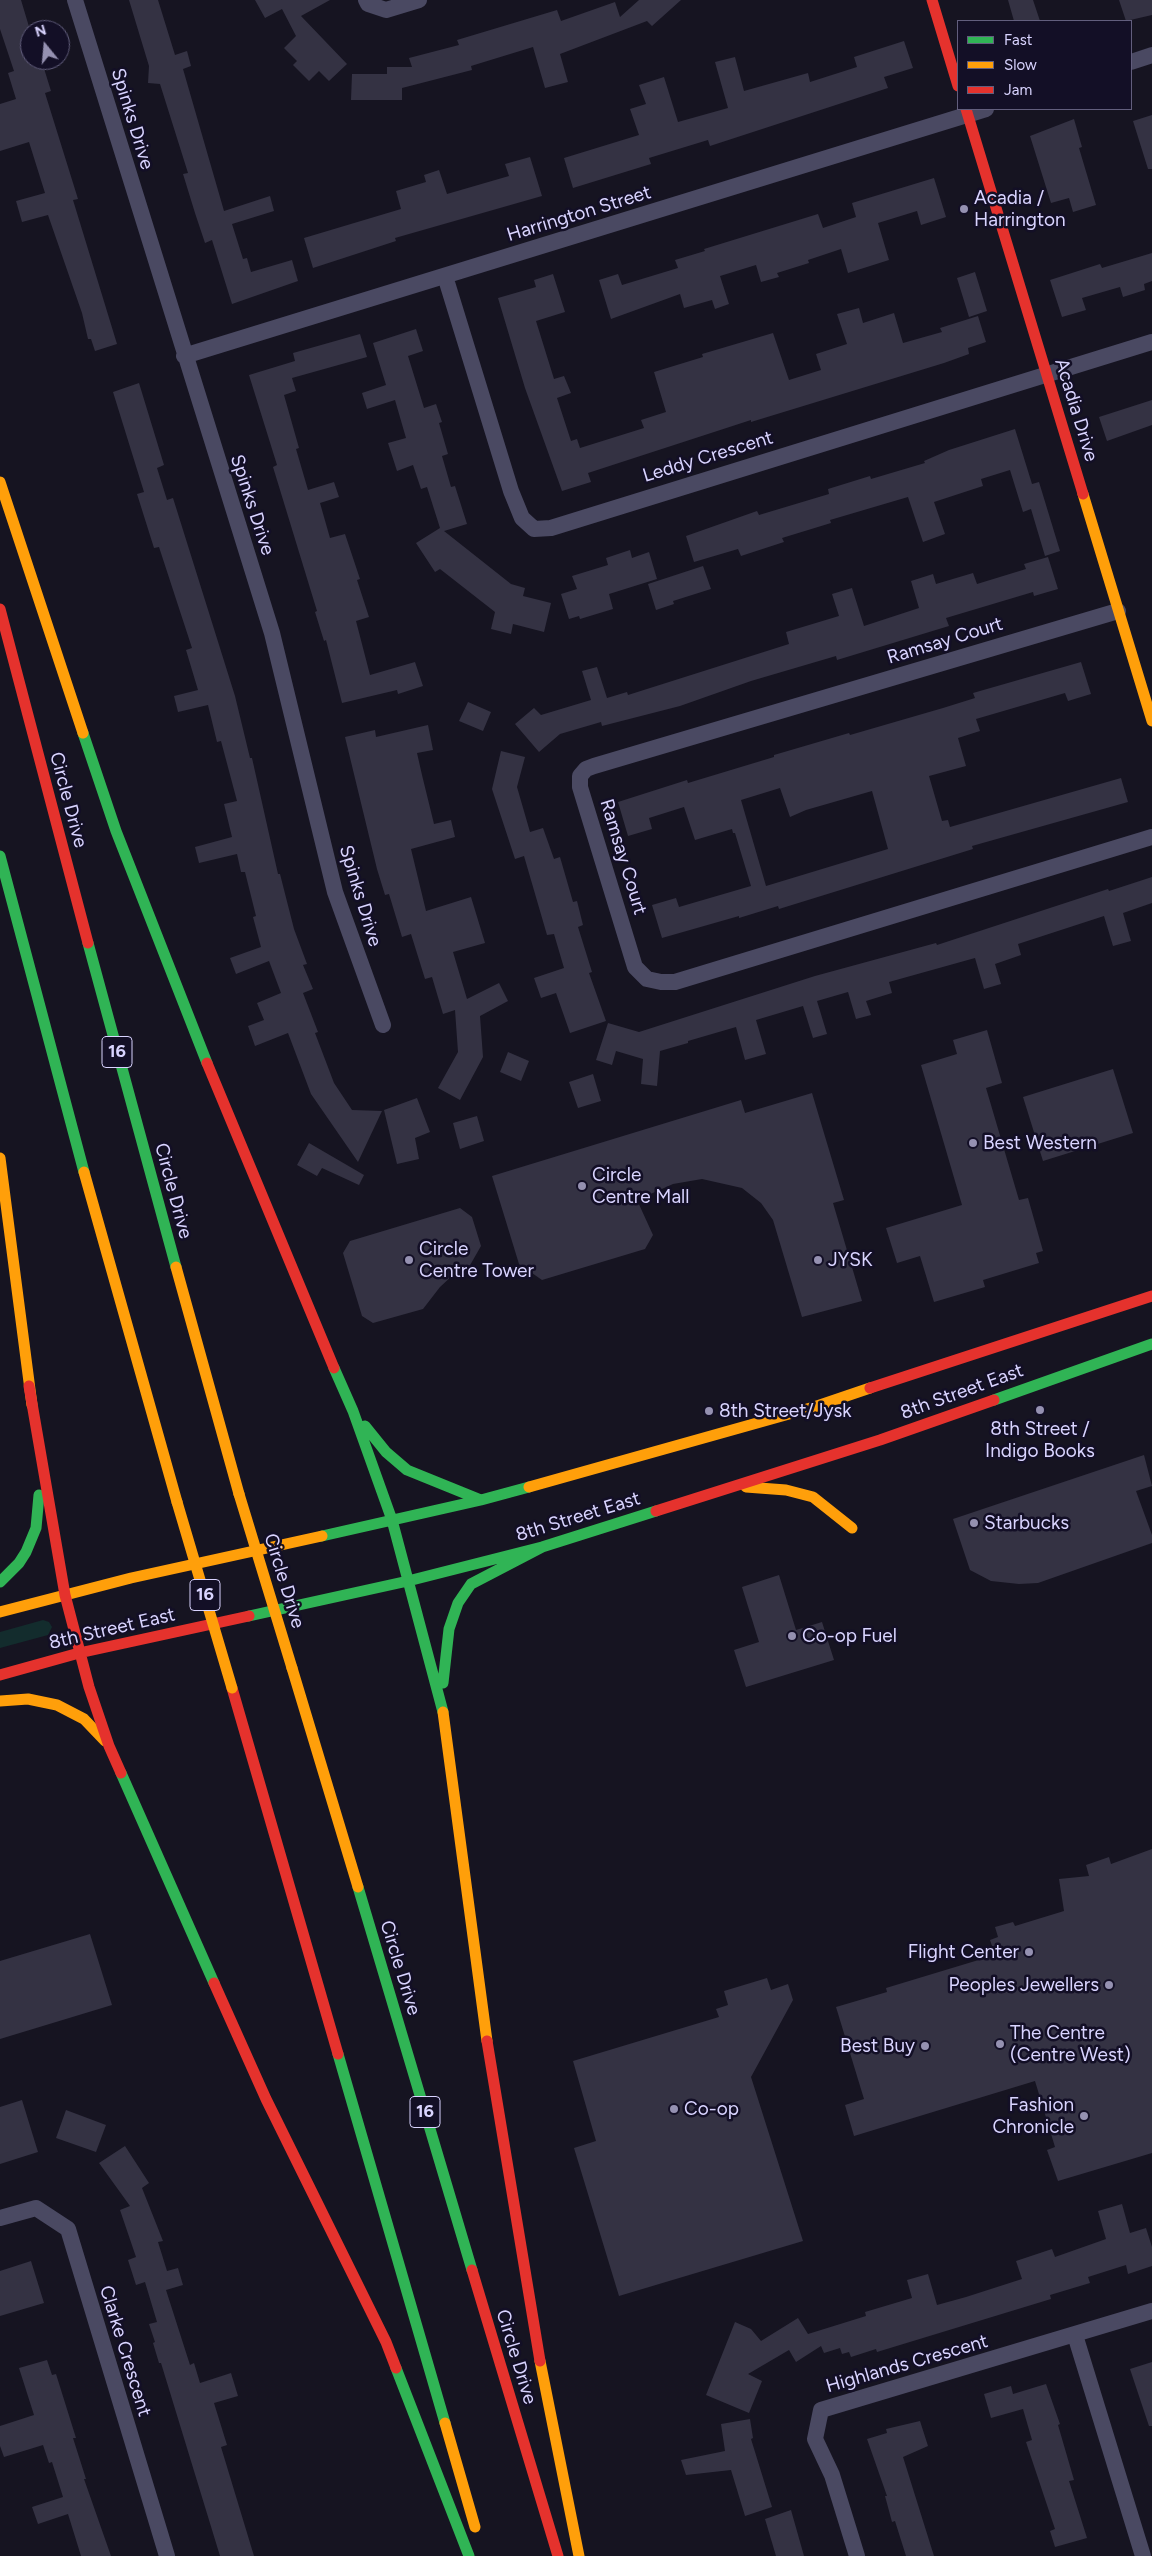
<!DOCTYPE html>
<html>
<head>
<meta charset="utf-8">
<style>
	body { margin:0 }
	#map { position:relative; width:1152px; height:2556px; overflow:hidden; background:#161421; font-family:Figtree,sans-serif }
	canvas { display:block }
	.legend { position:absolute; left:957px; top:20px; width:175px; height:90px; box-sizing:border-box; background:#130f26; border:1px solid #625e7d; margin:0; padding:6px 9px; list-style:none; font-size:15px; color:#d9d4ff }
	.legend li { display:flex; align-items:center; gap:10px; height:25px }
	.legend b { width:25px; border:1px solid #625e7d }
	.north { position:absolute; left:20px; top:20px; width:50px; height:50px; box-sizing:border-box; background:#130f26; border:1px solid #625e7d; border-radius:50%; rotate:343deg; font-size:14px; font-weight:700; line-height:20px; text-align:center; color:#d9d4ff }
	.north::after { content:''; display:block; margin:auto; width:18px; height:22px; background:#9591b1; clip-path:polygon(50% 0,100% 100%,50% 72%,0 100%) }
</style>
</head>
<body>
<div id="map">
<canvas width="1152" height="2556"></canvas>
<ul class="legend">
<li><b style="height:6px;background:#30b455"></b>Fast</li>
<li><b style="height:6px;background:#ff9f0a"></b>Slow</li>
<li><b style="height:6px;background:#e5322d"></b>Jam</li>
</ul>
<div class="north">N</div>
</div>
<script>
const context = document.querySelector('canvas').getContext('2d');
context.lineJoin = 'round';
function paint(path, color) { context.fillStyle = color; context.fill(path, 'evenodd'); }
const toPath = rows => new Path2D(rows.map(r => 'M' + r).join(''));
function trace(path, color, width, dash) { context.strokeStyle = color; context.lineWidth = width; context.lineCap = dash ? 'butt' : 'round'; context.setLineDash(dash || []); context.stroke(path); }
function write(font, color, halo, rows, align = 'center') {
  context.font = font + ' Figtree,sans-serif'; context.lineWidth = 5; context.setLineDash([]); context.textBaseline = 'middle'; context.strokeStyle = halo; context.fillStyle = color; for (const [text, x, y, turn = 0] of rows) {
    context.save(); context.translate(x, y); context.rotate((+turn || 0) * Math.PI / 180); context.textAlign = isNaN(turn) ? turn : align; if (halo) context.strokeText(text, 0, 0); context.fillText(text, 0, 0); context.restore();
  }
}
const green = toPath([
	[43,1620,49,1622,52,1627,48,1635,0,1648,0,1632]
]);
const building = toPath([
	[0,0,21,0,30,30,30,60,40,60,42,62,51,91,45,93,78,199,73,200,117,344,95,351,91,339,88,339,82,313,48,215,22,222,16,201,45,193,29,142,0,151,0,104,16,99,8,73,14,71,0,29],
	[129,0,158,0,175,55,187,51,191,66,183,69,224,211,270,196,274,211,232,224,243,259,247,258,251,272,292,260,298,281,232,304,212,240,205,243,195,213,183,174,188,173,160,84,148,83,149,66],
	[255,0,330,0,301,16,347,64,329,81,319,71,309,81,293,65,297,61,284,48,296,36,282,9,265,18],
	[639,0,681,0,652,26,647,21,560,54,568,82,545,88,533,47,471,66,472,70,402,88,402,100,351,100,352,74,387,74,387,67,412,67,409,58,459,45,457,40,557,10,561,21,615,2,620,17],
	[1008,0,1033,0,1040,21,1014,21],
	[1119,0,1152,0,1152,15,1126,21],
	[904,41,913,68,884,77,888,88,710,146,708,140,649,158,651,164,573,188,564,158,639,135,630,109,646,104,639,85,664,77,678,122,728,108,715,62,735,57,744,91,808,73,810,82,857,67,854,57],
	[1152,115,1152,169,1148,169,1133,121],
	[1074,119,1082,147,1079,148,1096,205,1073,212,1069,198,1051,203,1030,136],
	[530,157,542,196,395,238,396,241,313,268,304,238,401,209,396,191,426,182,424,175,439,170,447,194,509,176,505,164],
	[934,178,946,217,921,225,917,211,878,223,889,260,848,273,841,249,808,260,809,263,777,273,779,277,761,282,756,265,720,276,729,304,715,309,712,300,684,308,680,294,611,319,599,280,618,274,622,285,678,268,675,260,705,251,704,249,818,214,823,228,856,217,852,203],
	[1152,253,1152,281,1144,284,1145,290,1123,297,1120,287,1082,298,1086,310,1062,317,1050,280,1100,264,1102,268],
	[975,272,987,311,969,317,957,278],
	[553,274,565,312,536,321,554,379,564,376,571,393,557,398,571,441,577,439,580,448,644,428,641,420,666,412,654,372,703,357,702,354,773,333,789,380,821,370,816,354,847,344,837,314,859,308,863,323,894,313,903,343,942,332,940,328,978,316,986,342,968,348,969,354,944,363,751,422,751,420,588,473,591,482,562,491,525,388,498,298,536,287,534,280],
	[416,329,423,351,408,356,424,408,436,404,442,422,439,423,448,454,442,456,451,487,455,486,467,524,444,531,511,584,525,588,523,596,551,603,544,632,513,624,511,634,491,629,495,612,440,569,435,572,416,543,440,528,427,487,421,489,413,465,397,471,388,443,406,438,395,400,367,409,362,393,386,385,373,343],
	[360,334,367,357,292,378,296,391,284,395,299,448,296,449,308,490,334,482,339,497,320,503,330,538,345,534,360,579,357,580,369,617,356,621,370,675,415,662,423,686,398,694,397,690,342,703,326,640,324,641,315,612,317,611,273,467,277,465,249,375,295,361,293,353],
	[139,383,164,465,157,468,167,500,173,498,235,696,250,758,252,758,278,874,280,874,294,929,307,964,303,965,313,989,303,993,318,1032,315,1033,334,1083,352,1110,382,1111,358,1162,311,1094,288,1033,255,1046,248,1026,264,1020,257,1003,281,993,269,961,236,974,230,958,261,947,253,917,256,916,245,872,241,872,237,854,199,863,195,847,232,837,224,804,237,801,221,741,217,742,208,705,178,712,174,696,198,690,186,650,192,648,159,547,154,548,137,494,144,492,113,392],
	[1152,400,1152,425,1107,441,1099,417],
	[1015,429,1032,484,1039,482,1060,551,1045,556,1031,509,1023,512,1010,470,981,479,983,486,934,502,945,534,923,542,908,497,830,520,831,523,782,538,784,542,741,556,738,549,694,562,686,536,757,511,759,515,829,494,828,489,870,476,871,479,925,463,924,461,949,450],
	[630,550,632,558,649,552,657,579,609,594,613,609,580,619,579,616,569,619,561,594,577,589,572,576,608,565,606,558],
	[1048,557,1058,589,1034,596,1033,592,946,618,949,626,837,660,836,656,751,681,680,706,602,726,601,722,560,734,539,752,515,724,534,708,541,715,591,700,582,671,597,667,607,698,627,692,628,695,789,644,786,632,839,616,832,594,852,588,864,626,919,608,911,581,933,574,936,584,973,573,977,584,1026,569,1024,564],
	[703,566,711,589,673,601,674,604,656,610,648,584],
	[1081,662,1091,694,1068,701,1065,693,976,719,980,731,958,738,966,766,929,776,942,821,948,820,950,827,1121,778,1128,802,972,846,973,849,779,909,778,906,739,918,739,916,662,938,652,905,676,898,679,907,751,886,735,833,733,833,732,829,695,840,684,807,649,818,652,829,628,836,618,802,687,780,688,783,774,757,774,755,849,733,850,735,943,708,975,698,973,693],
	[780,788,790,817,806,810,872,791,888,849,766,886,741,800],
	[468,702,491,712,483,731,459,721],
	[428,725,433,750,417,753,422,775,434,824,451,820,455,837,411,849,426,911,471,897,485,943,453,952,467,999,499,983,508,1001,480,1016,483,1057,460,1100,438,1088,458,1052,455,1010,443,1014,432,977,425,979,411,934,402,937,389,894,385,895,377,869,345,737,375,730,376,737],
	[501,751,525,757,517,787,530,832,543,828,554,859,560,857,573,902,577,901,583,925,578,927,592,972,589,973,606,1021,570,1033,556,993,541,998,534,978,564,968,554,934,547,935,524,856,515,859,492,789],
	[1152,877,1152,903,1123,913,1131,941,1113,946,1104,916,1018,944,1021,955,995,964,1001,984,984,989,975,958,889,982,892,993,866,1001,871,1015,856,1019,848,992,817,1001,827,1034,813,1038,803,1006,756,1020,766,1054,745,1060,736,1027,688,1041,688,1043,660,1051,657,1086,641,1084,643,1059,616,1051,612,1065,596,1060,608,1023,639,1032,815,976,936,943,937,945,1108,889,1109,891],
	[987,1030,1002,1083,986,1088,1019,1200,1028,1198,1043,1251,1036,1253,1039,1263,983,1280,985,1287,934,1302,920,1256,897,1263,886,1228,962,1205,921,1065,957,1054,953,1040],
	[508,1052,529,1061,521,1081,500,1072],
	[1113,1069,1133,1133,1043,1161,1023,1097],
	[593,1074,601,1101,578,1108,569,1082],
	[812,1093,844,1200,833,1203,862,1301,802,1317,773,1220,761,1203,742,1188,702,1179,673,1184,637,1200,653,1235,645,1249,542,1280,519,1264,492,1176,741,1100,745,1113],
	[417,1098,430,1132,415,1138,419,1159,397,1164,384,1110],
	[477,1116,484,1141,460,1149,453,1123],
	[309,1143,364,1175,359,1185,322,1168,317,1176,297,1165],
	[460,1208,472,1217,481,1246,469,1267,453,1275,440,1287,423,1309,373,1323,362,1316,343,1253,350,1241],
	[1144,1455,1152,1486,1136,1491,1152,1535,1152,1543,1038,1583,1019,1584,991,1581,970,1570,953,1519],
	[779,1575,796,1630,822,1622,834,1660,746,1687,734,1650,759,1642,742,1587],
	[1152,1849,1152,2153,1058,2181,1047,2150,1055,2147,1035,2081,854,2136,845,2105,864,2099,836,2007,887,1992,886,1988,995,1955,990,1940,998,1937,995,1927,1013,1922,1015,1926,1064,1911,1059,1879,1089,1876,1086,1865,1109,1857,1111,1864],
	[90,1934,112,2005,0,2039,0,1961],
	[767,1978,771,1990,788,1984,793,2000,751,2077,803,2241,619,2296,574,2148,596,2141,573,2061,719,2017,716,2009,728,2005,724,1991],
	[22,2100,38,2152,0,2164,0,2107],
	[66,2110,106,2125,96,2152,56,2138],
	[125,2146,149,2183,142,2188,163,2241,158,2242,167,2271,178,2268,183,2285,166,2290,190,2365,194,2363,200,2383,231,2373,238,2396,214,2403,227,2445,221,2447,254,2556,220,2556,161,2363,159,2363,153,2343,155,2342,149,2324,157,2322,145,2282,136,2285,128,2260,136,2257,120,2210,130,2206,99,2163],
	[1122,2204,1130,2233,1146,2228,1152,2247,1152,2266,1128,2274,1126,2265,1088,2277,1090,2283,1050,2295,1051,2299,877,2352,876,2349,851,2357,849,2352,842,2354,840,2348,824,2353,821,2346,796,2362,789,2350,748,2374,762,2381,749,2413,706,2395,735,2322,751,2329,761,2341,798,2318,808,2334,866,2316,865,2312,912,2298,907,2280,928,2274,937,2305,966,2297,1022,2279,1016,2261,1052,2249,1055,2257,1106,2239,1098,2211],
	[31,2261,44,2303,0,2316,0,2271],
	[47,2360,52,2375,56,2374,76,2438,73,2438,86,2479,84,2479,111,2556,81,2556,68,2514,38,2524,32,2507,63,2497,52,2462,49,2463,43,2445,4,2457,0,2446,0,2426,34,2415,19,2368],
	[1152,2362,1152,2426,1149,2426,1130,2369],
	[1046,2384,1060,2424,1058,2425,1074,2480,1069,2481,1087,2538,1055,2547,1050,2531,1055,2529,1026,2442,1032,2440,1023,2409,991,2418,984,2394,1011,2386,1013,2394],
	[750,2419,753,2438,751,2439,772,2507,745,2516,731,2470,686,2475,681,2460,725,2451,721,2424],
	[920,2421,928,2446,903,2457,934,2556,906,2556,895,2521,892,2522,885,2496,887,2496,867,2439,887,2433,886,2429],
	[791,2510,804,2556,776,2556,765,2519]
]);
const street = toPath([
	[75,0,272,633,335,892,383,1025],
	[366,0,368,4,386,10,419,0],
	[1131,62,1152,55],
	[445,276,511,491,522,518,534,529,551,528,1152,342],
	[184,356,986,109],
	[1118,611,594,766,586,769,580,776,580,787,635,967,647,979,661,982,675,982,1152,837],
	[0,2218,36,2208,68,2229,167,2556],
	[1075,2335,1143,2556],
	[857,2556,832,2475,815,2439,821,2410,1152,2311]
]);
const fast = toPath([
	[83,733,116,831,207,1063],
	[0,856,84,1172],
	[88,943,176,1267],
	[334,1368,353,1411,392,1520,443,1712],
	[994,1400,1152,1344],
	[365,1426,386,1452,407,1470,481,1500],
	[322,1536,481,1500,529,1487],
	[0,1582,19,1563,26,1552,36,1528,39,1495],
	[249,1616,408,1581,542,1547,656,1511],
	[443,1683,449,1629,458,1603,471,1584,542,1547],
	[121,1773,214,1983],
	[358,1887,472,2270],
	[338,2054,445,2423],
	[396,2368,469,2556]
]);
const slow = toPath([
	[0,482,83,733],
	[1083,494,1152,721],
	[0,1158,32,1405],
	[84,1172,177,1502],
	[176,1267,239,1494],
	[529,1487,814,1407,870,1388],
	[746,1487,786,1490,813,1497,852,1528],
	[0,1612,131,1578,322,1536],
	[292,1668,358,1887],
	[0,1701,28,1699,57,1705,84,1719,105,1741],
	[443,1712,487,2041],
	[540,2361,579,2556],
	[445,2423,475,2527]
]);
const jam = toPath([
	[932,0,958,86],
	[966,109,1083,494],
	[0,609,88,943],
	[207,1063,334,1368],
	[29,1386,65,1595,89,1687,109,1746,121,1773],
	[870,1388,1152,1296],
	[656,1511,880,1440,994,1400],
	[0,1675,79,1653,249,1616],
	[232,1688,338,2054],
	[214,1983,266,2099,386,2342,396,2368],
	[487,2041,540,2361],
	[472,2270,558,2556]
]);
const slowBridge = toPath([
	[239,1494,292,1668],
	[177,1502,232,1688]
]);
const markers = [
	[964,209,5,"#9591b1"],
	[973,1143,5,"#9591b1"],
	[582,1186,5,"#9591b1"],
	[409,1260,5,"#9591b1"],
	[818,1260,5,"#9591b1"],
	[1040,1410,5,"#9591b1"],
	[709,1411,5,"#9591b1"],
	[974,1523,5,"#9591b1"],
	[792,1636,5,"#9591b1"],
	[1029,1952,5,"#9591b1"],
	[1109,1985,5,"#9591b1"],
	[1000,2044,5,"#9591b1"],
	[925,2046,5,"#9591b1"],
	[674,2109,5,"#9591b1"],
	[1084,2116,5,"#9591b1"]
];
const shields = [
	[117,1052,30],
	[205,1595,30],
	[425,2112,30]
];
const shieldNames = [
	["16",117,1052],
	["16",205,1595],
	["16",425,2112]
];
const streetNames = [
	["Spinks Drive",132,119,73],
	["Harrington Street",579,214,-17],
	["Acadia Drive",1076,410,73],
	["Leddy Crescent",708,457,-17],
	["Spinks Drive",252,505,72],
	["Ramsay Court",945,641,-17],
	["Circle Drive",68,800,75],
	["Ramsay Court",623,857,73],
	["Spinks Drive",360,896,73],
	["Circle Drive",173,1191,75],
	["8th Street East",962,1392,-20],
	["8th Street East",578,1517,-17],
	["Circle Drive",284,1581,73],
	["8th Street East",112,1629,-13],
	["Circle Drive",400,1968,73],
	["Clarke Crescent",125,2351,73],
	["Circle Drive",516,2357,73],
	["Highlands Crescent",907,2364,-16]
];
const poiNames = [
	["Acadia /",974,198],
	["Harrington",974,220],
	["Best Western",983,1143],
	["Circle",592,1175],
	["Centre Mall",592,1197],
	["Circle",419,1249],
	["Centre Tower",419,1271],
	["JYSK",828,1260],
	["8th Street/Jysk",719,1411],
	["8th Street /",1040,1429,"center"],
	["Indigo Books",1040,1451,"center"],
	["Starbucks",984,1523],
	["Co-op Fuel",802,1636],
	["Flight Center",1019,1952,"right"],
	["Peoples Jewellers",1099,1985,"right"],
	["The Centre",1010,2033],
	["(Centre West)",1010,2055],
	["Best Buy",915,2046,"right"],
	["Fashion",1074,2105,"right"],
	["Chronicle",1074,2127,"right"],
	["Co-op",684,2109]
];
paint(green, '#132c2d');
paint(building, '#343243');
trace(street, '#4a4962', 16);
trace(fast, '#30b455', 11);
trace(slow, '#ff9f0a', 11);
trace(jam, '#e5322d', 11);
trace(slowBridge, '#ff9f0a', 11);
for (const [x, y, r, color] of markers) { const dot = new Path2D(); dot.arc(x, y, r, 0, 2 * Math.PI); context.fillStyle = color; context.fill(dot); trace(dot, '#130f26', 2); }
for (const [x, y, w] of shields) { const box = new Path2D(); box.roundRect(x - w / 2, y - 15.5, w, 31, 4); context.fillStyle = '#130f26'; context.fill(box); trace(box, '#d9d4ff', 1); }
write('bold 18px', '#d9d4ff', null, shieldNames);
write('19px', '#d9d4ff', '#130f26', streetNames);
write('19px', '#d9d4ff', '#130f26', poiNames, 'left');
</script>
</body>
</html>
